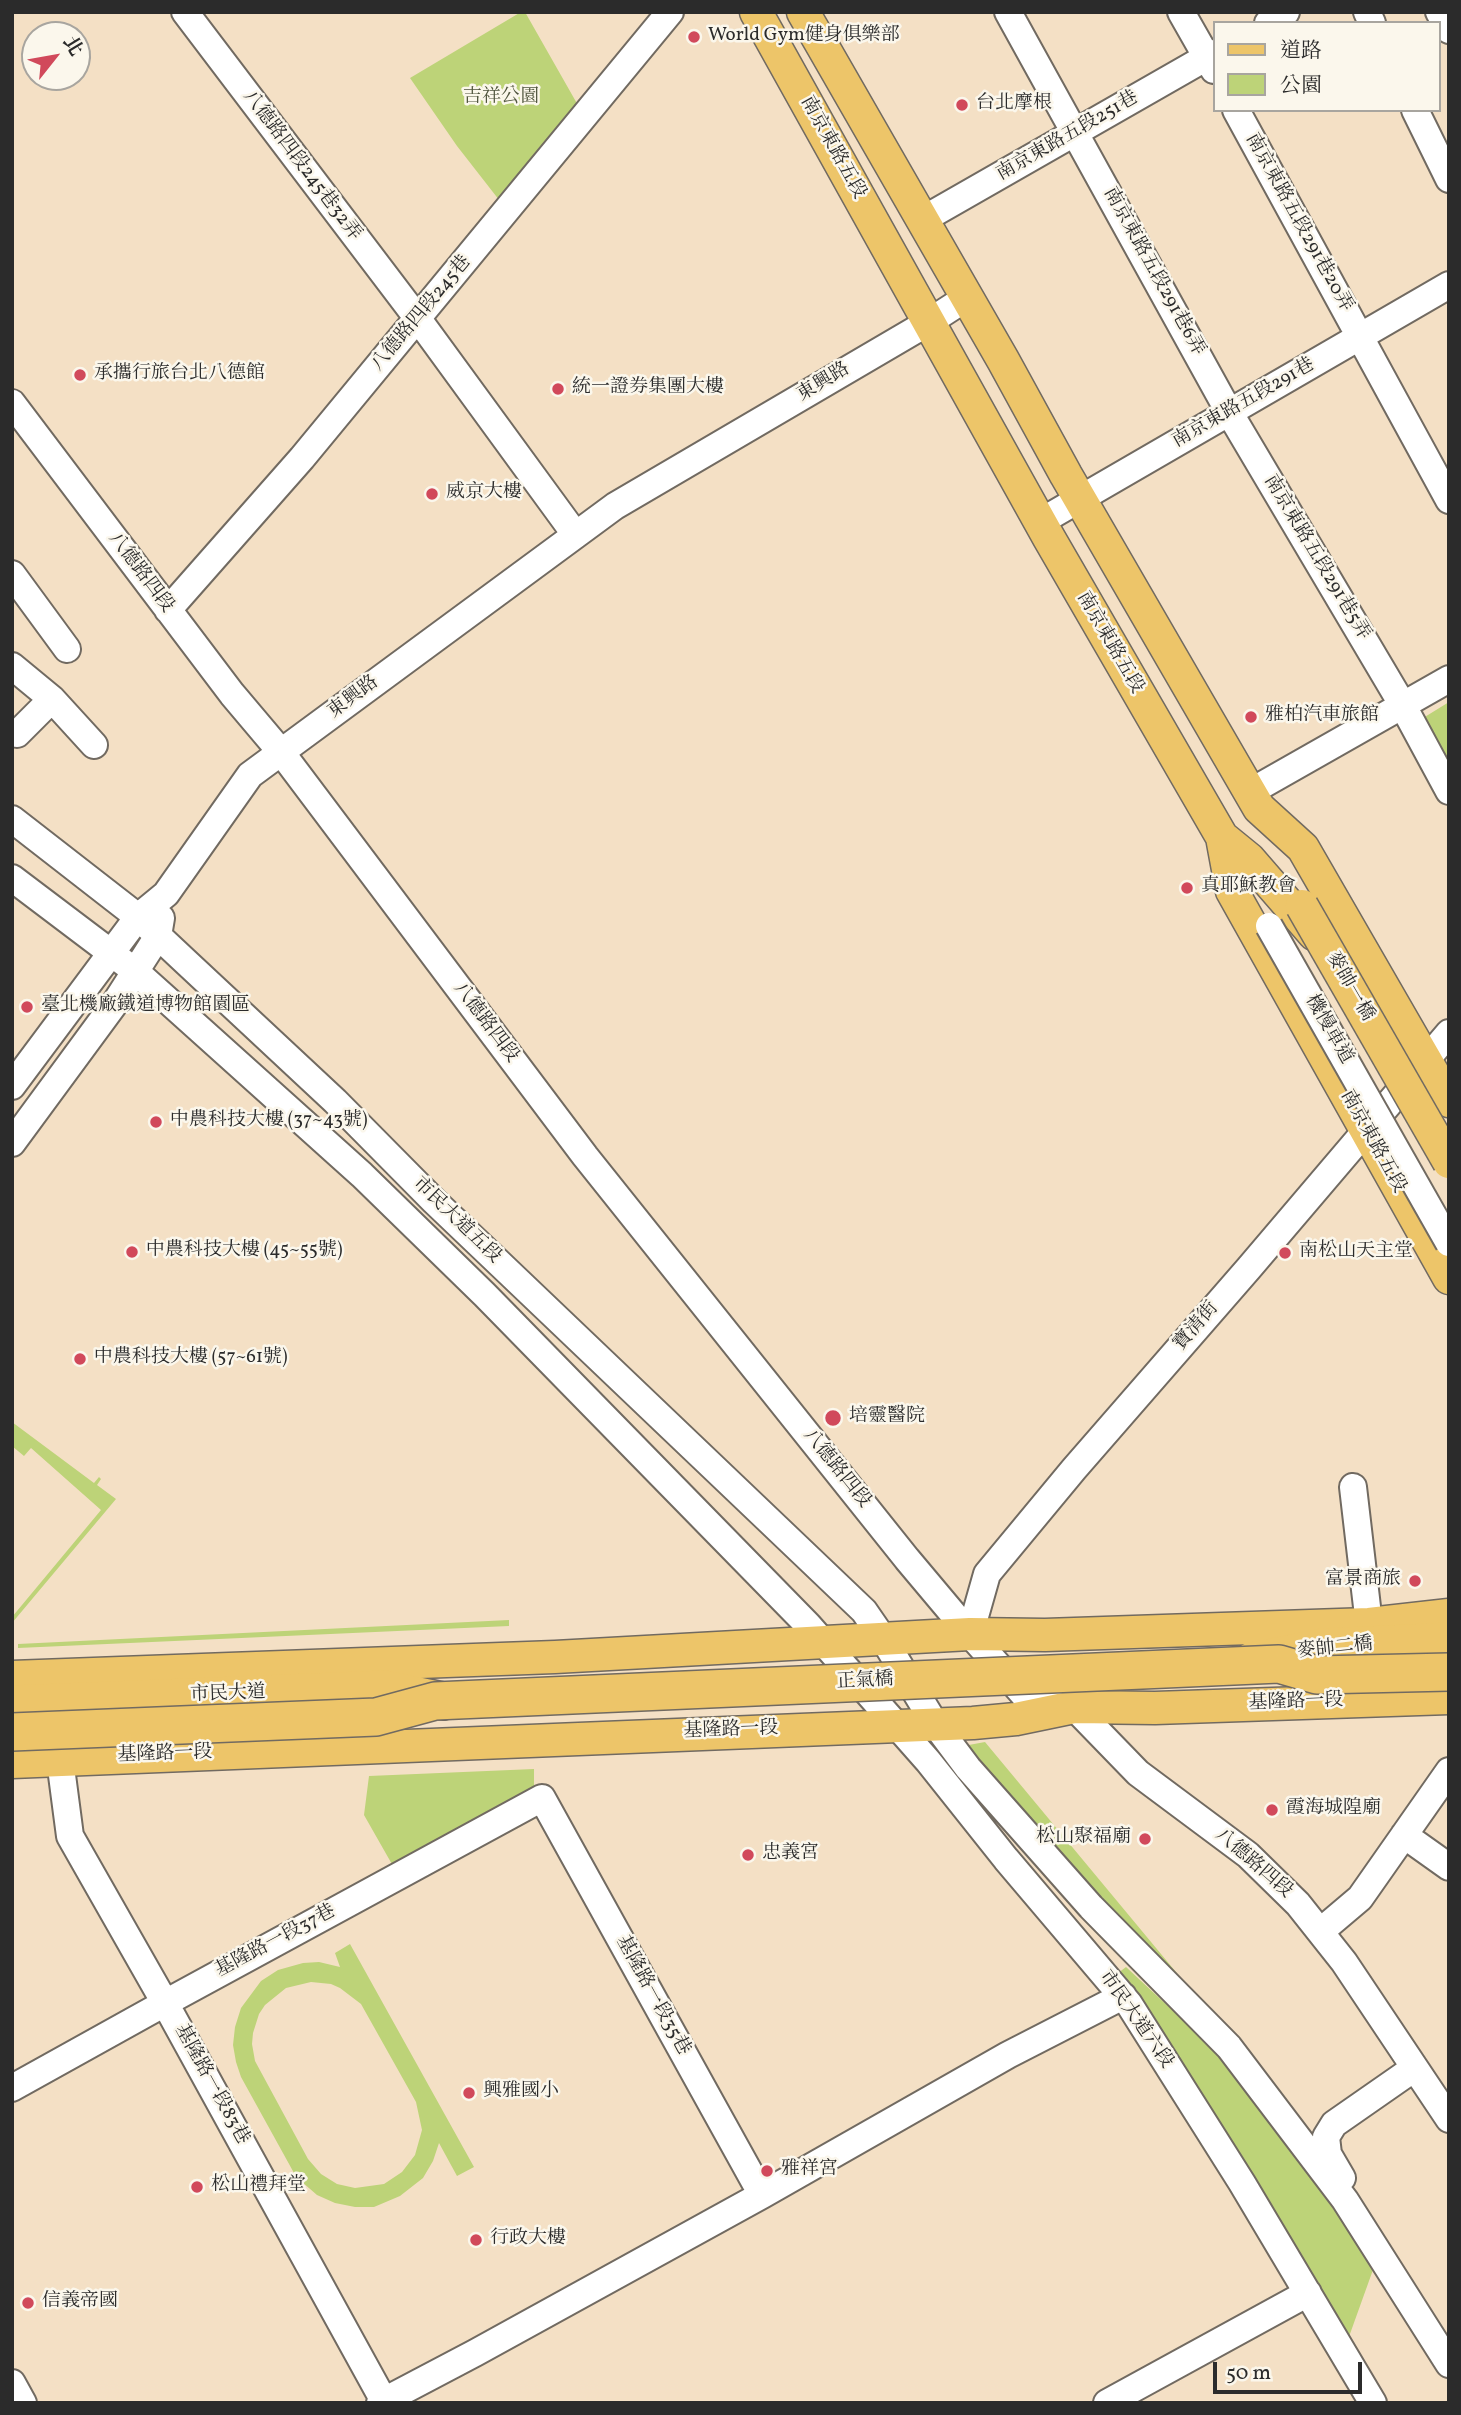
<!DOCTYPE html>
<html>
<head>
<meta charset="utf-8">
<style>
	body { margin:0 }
	#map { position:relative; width:1461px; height:2415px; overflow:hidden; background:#f4e0c5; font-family:Vollkorn,"Noto Serif TC",serif }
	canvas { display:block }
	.frame { position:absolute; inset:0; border:14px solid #2b2b2b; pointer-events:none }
	.legend { position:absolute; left:1213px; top:21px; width:228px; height:91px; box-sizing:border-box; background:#fbf7ec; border:2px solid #a8a59f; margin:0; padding:9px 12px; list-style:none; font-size:21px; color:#2b2b2b }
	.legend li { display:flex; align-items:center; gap:14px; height:35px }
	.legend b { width:35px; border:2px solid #a8a59f }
	.north { position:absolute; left:21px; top:21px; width:70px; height:70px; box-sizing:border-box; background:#fbf7ec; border:2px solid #a8a59f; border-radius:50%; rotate:59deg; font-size:19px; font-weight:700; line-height:28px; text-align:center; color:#2b2b2b }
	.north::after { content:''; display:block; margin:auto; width:24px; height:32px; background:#d1495b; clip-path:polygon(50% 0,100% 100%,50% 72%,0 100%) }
	.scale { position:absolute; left:1213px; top:2362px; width:149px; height:32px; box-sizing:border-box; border:4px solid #2b2b2b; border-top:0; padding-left:9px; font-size:21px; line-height:24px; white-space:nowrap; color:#2b2b2b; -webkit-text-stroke:5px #fbf7ec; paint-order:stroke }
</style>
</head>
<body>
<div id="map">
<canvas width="1461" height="2415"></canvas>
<div class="frame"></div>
<ul class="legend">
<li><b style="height:9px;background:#edc569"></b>道路</li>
<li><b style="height:19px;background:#bdd378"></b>公園</li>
</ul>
<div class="north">北</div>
<div class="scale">50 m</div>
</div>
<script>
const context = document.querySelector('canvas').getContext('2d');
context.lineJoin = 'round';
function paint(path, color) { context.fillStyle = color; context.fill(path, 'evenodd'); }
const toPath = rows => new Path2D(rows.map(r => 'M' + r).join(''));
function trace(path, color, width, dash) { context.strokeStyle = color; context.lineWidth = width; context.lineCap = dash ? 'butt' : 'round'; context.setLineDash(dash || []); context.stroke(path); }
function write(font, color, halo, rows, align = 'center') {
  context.font = font + ' Vollkorn,"Noto Serif TC",serif'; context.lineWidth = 5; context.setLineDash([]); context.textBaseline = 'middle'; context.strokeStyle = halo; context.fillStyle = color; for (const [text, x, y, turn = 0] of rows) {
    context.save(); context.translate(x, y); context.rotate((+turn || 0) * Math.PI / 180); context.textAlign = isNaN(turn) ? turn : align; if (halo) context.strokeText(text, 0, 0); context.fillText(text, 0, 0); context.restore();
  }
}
const green = toPath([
	[521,12,525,12,579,107,503,205,457,146,410,78],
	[1449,702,1449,783,1415,723],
	[12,1422,94,1483,99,1477,101,1479,97,1485,116,1499,12,1623,12,1617,101,1510,31,1448,24,1456,12,1446],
	[509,1620,509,1626,18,1648,18,1644],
	[985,1742,1254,2066,958,1747],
	[534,1769,534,1787,528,1796,393,1866,364,1815,369,1776],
	[350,1944,474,2167,457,2176,439,2143,433,2161,423,2178,400,2196,374,2207,355,2207,335,2203,317,2195,302,2182,294,2173,241,2077,236,2062,233,2045,235,2027,241,2008,261,1981,278,1970,303,1963,319,1962,340,1967,335,1953],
	[311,1982,331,1984,340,1988,361,2004,416,2102,422,2130,415,2155,402,2172,384,2184,355,2188,337,2184,321,2174,308,2159,255,2061,252,2044,253,2033,259,2014,265,2005,286,1988],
	[1126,1967,1213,2048,1271,2114,1374,2267,1346,2345,1114,1976]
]);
const minor = toPath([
	[185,12,418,319,575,534],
	[1008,12,1229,412,1402,704,1449,791],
	[1181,12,1214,70],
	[1367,12,1372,23],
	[1439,12,1449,30],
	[1268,23,1286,12],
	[1236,110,1449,500],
	[1415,110,1449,179],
	[922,220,1214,53],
	[12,403,232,694,281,752,585,1156,907,1559,970,1634,1042,1715],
	[1040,522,1449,285],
	[12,574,67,649],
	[168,610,302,458,670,12],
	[12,666,52,699,94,745],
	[17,734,52,699],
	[1250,792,1449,679],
	[12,819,138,917,186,962,335,1101,434,1201,864,1611,884,1640,935,1724,968,1768,1091,1907,1229,2047,1345,2200,1449,2364],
	[12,878,135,971,362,1175,485,1295,808,1625,928,1761,1006,1859,1129,2004,1242,2183,1373,2403],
	[12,1086,138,917,166,894,250,775,615,506,929,322,966,298],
	[12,1143,115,1003,158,936,161,918],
	[1353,1487,1369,1624],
	[970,1634,987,1574,1074,1469,1249,1268,1449,1033],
	[1023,1671,1074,1707,1138,1773,1248,1855,1298,1904,1344,1962,1449,2119],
	[60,1760,70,1836,165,2003,385,2403],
	[1404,1835,1449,1867],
	[1321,1931,1360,1898,1449,1771],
	[12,2088,165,2003,542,1798,762,2195],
	[1342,2178,1328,2154,1326,2137,1334,2124,1413,2069],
	[12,2383,23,2403],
	[380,2403,475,2353,762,2195,1008,2055,1123,1996],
	[1107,2403,1308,2293]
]);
const major = toPath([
	[756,12,1049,538,1222,837,1232,891,1449,1278],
	[803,12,1003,360,1066,475,1259,808,1303,848,1449,1101],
	[1222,837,1249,859,1314,934],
	[12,1677,555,1657,970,1634,1045,1635,1369,1624,1449,1615],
	[12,1762,973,1723,1016,1719,1074,1707,1155,1708,1449,1698]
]);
const highway = toPath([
	[1252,1661,1323,1647,1449,1641],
	[12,1704,385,1689,443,1701]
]);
const minorBridge = toPath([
	[1269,926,1449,1243]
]);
const majorBridge = toPath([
	[1302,906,1449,1162]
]);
const highwayBridge = toPath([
	[12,1732,376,1717,435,1701,1279,1664,1317,1675,1449,1672]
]);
const markers = [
	[694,37,7,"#d1495b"],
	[962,105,7,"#d1495b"],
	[80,375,7,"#d1495b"],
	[558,389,7,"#d1495b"],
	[432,494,7,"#d1495b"],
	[1251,717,7,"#d1495b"],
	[1187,888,7,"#d1495b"],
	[27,1007,7,"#d1495b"],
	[156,1122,7,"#d1495b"],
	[132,1252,7,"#d1495b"],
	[1285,1253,7,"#d1495b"],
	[80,1359,7,"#d1495b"],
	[833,1418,9,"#d1495b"],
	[1415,1581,7,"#d1495b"],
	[1272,1810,7,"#d1495b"],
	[1145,1839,7,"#d1495b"],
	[748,1855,7,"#d1495b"],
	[469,2093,7,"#d1495b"],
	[767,2171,7,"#d1495b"],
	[197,2187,7,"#d1495b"],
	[476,2240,7,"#d1495b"],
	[28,2303,7,"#d1495b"]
];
const poiNames = [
	["World Gym健身俱樂部",708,37],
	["台北摩根",976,105],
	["承攜行旅台北八德館",94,375],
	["統一證券集團大樓",572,389],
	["威京大樓",446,494],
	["雅柏汽車旅館",1265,717],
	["真耶穌教會",1201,888],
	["臺北機廠鐵道博物館園區",41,1007],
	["中農科技大樓 (37~43號)",170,1122],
	["中農科技大樓 (45~55號)",146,1252],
	["南松山天主堂",1299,1253],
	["中農科技大樓 (57~61號)",94,1359],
	["培靈醫院",849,1418],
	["富景商旅",1401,1581,"right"],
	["霞海城隍廟",1286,1810],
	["松山聚福廟",1131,1839,"right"],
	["忠義宮",762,1855],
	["興雅國小",483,2093],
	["雅祥宮",781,2171],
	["松山禮拜堂",211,2187],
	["行政大樓",490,2240],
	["信義帝國",42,2303]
];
const parkNames = [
	["吉祥公園",501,99]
];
const streetNames = [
	["南京東路五段251巷",1068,137,-30],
	["南京東路五段",832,148,61],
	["八德路四段245巷32弄",301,166,53],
	["南京東路五段291巷20弄",1298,223,61],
	["南京東路五段291巷6弄",1153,272,61],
	["八德路四段245巷",422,314,-50],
	["東興路",824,383,-31],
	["南京東路五段291巷",1244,404,-30],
	["南京東路五段291巷5弄",1316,558,59],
	["八德路四段",140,573,53],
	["南京東路五段",1109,643,60],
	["東興路",354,698,-37],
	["麥帥一橋",1349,987,60],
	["八德路四段",485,1023,53],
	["機慢車道",1328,1030,60],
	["南京東路五段",1372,1142,61],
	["市民大道五段",456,1221,44],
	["寶清街",1197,1327,-49],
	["八德路四段",836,1469,51],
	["麥帥二橋",1335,1649,-6],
	["正氣橋",865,1682,-3],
	["市民大道",228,1695,-2],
	["基隆路一段",1296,1703,-2],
	["基隆路一段",731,1731,-2],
	["基隆路一段",165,1755,-2],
	["八德路四段",1253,1864,41],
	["基隆路一段37巷",276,1942,-28],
	["基隆路一段35巷",652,1996,61],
	["市民大道六段",1135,2020,55],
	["基隆路一段83巷",211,2085,61]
];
paint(green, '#bdd378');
trace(minor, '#716a61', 30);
trace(major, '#716a61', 35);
trace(highway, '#716a61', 40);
trace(minor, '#fff', 26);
trace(major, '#edc569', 32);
trace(highway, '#edc569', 37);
trace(minorBridge, '#716a61', 30, []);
trace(majorBridge, '#716a61', 35, []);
trace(highwayBridge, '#716a61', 40, []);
trace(minorBridge, '#fff', 26);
trace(majorBridge, '#edc569', 32);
trace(highwayBridge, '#edc569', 37);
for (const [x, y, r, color] of markers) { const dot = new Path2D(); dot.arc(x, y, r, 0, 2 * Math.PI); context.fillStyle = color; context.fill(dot); trace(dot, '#fbf7ec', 2.5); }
write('19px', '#2b2b2b', '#fbf7ec', poiNames, 'left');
write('19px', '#50553e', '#fbf7ec', parkNames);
write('19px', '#2b2b2b', '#fbf7ec', streetNames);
</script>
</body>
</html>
